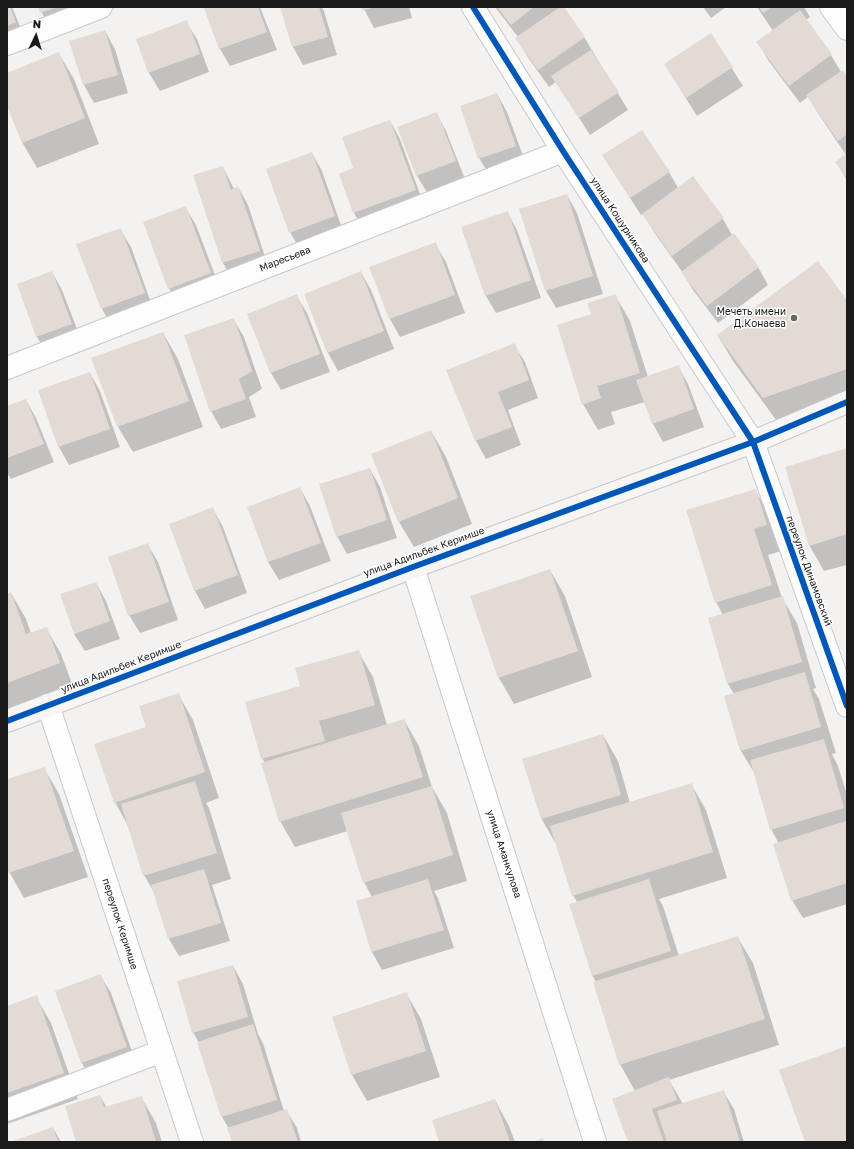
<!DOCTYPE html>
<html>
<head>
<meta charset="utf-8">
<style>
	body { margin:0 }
	#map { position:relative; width:854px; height:1149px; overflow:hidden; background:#f3f2f1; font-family:"Golos Text",sans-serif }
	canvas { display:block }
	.frame { position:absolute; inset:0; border:8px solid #1b1a1a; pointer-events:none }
	.north { position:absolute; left:16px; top:16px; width:40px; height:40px; -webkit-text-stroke:3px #fff; paint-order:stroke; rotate:4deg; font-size:11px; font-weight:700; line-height:16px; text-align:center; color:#1b1a1a }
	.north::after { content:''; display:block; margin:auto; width:14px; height:18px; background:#1b1a1a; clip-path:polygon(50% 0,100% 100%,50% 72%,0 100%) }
</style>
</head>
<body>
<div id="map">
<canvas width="854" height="1149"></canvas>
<div class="frame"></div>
<div class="north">N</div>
</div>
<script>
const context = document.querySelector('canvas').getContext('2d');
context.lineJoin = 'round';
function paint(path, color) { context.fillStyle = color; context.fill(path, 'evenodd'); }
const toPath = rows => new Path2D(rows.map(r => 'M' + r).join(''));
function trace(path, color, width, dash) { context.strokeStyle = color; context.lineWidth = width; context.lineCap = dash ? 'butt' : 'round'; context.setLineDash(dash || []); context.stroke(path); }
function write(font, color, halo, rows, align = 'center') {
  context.font = font + ' "Golos Text",sans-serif'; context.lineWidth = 3; context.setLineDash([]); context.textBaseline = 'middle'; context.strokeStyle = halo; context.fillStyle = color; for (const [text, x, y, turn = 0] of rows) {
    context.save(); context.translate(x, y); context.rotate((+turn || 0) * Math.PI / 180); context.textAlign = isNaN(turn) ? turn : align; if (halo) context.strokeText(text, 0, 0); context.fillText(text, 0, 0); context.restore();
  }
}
const shadow = toPath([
	[7,7,12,7,26,41,7,48],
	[39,7,115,7,115,8,51,31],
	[210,7,260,7,277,50,230,66,220,49],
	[281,7,322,7,324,11,337,55,303,65,293,47],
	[363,7,409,7,412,18,374,28],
	[495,7,562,7,584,37,628,110,590,135,556,82,549,87,527,56,517,38,518,37],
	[703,7,726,7,711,18],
	[757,7,804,7,810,17,806,20,831,55,841,72,847,78,847,180,836,162,846,155,818,113,808,97,800,103,768,60,758,42,773,31],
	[186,22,197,39,209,72,160,91,149,73,137,40],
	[105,31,115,49,128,93,94,103,84,85,71,41],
	[711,35,743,86,697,116,665,65],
	[59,54,74,79,99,144,37,168,22,142,7,103,7,74],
	[497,94,507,112,526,164,490,176,479,158],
	[436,113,446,131,465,179,428,194,417,176,398,127],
	[390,121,400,139,425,208,364,231,354,213,340,174,354,169],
	[312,153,322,171,344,234,300,250,290,232],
	[603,156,669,172,678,188,693,178,723,219,732,235,758,267,768,285,718,323,693,290,683,273,654,232,643,214,641,215],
	[223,167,234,189,238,187,248,205,269,269,233,281,223,263],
	[567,195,577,213,603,294,556,308,546,291],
	[185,207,196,225,221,291,179,306,169,288],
	[507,212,517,230,541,298,496,313,486,296],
	[120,229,131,247,154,311,112,326,102,309],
	[435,244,446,262,465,313,400,337,390,319,371,267],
	[52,272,62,290,82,342,48,355,37,337,18,284],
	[361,272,371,290,394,349,338,371,328,353,305,294],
	[296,295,307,313,330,372,281,390,271,373],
	[615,295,630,321,648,377,678,366,688,384,704,427,663,442,653,424,645,402,611,412,615,424,598,430,583,404,592,315],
	[847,302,847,400,779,424,733,361,718,336],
	[234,320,244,337,262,389,249,397,256,417,221,429,211,411],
	[163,333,178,359,203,427,133,452,118,427],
	[514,345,525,362,538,398,508,410,521,445,486,459,476,441],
	[90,373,100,391,120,447,69,465,59,447],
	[26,400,36,418,54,462,11,479,7,473,7,407],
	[431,431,446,457,472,524,414,547,399,522],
	[847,449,847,565,824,571,809,545],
	[370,469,380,487,397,538,347,554,337,536],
	[300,488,310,506,331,561,279,580,268,562,248,507],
	[755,490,770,516,781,551,768,555,782,598,797,623,816,688,813,689,819,699,836,753,832,754,838,766,847,795,847,904,803,918,792,900,779,844,771,829,755,774,741,751,725,697,734,694,728,684,723,615,716,602],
	[213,509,223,527,247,593,205,609,195,591],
	[148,545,158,562,178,620,140,633,129,615],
	[550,570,565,596,592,677,514,704,499,678,471,597],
	[96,583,106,601,120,639,85,651,74,634],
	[11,593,26,619,31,633,46,628,61,654,74,689,10,713,7,708,7,595],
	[358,651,373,677,387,725,404,720,419,746,432,787,447,813,467,881,434,891,438,898,454,948,382,970,372,952,372,897,364,882,348,831,295,847,280,821,265,763,262,758,301,687],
	[178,694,193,720,219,798,206,803,209,808,231,879,212,885,230,941,179,956,169,939,155,894,144,875,129,828,115,802,147,727],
	[603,735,618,761,630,803,691,784,706,810,727,878,659,899,663,906,679,956,738,938,753,963,779,1045,669,1080,683,1104,723,1091,734,1109,744,1142,629,1142,635,1091,620,1064,596,982,592,975,577,902,573,895,556,844,541,818],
	[44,768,59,794,88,877,24,898,7,868,7,780],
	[233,966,243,984,258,1034,263,1043,284,1111,286,1110,297,1128,301,1142,233,1142,229,1129,222,1117,199,1043,193,1032],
	[100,975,111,993,137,1065,92,1081,82,1063,56,991],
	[406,993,421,1019,440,1077,367,1101,352,1075,333,1017],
	[36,997,51,1023,78,1099,7,1124,7,1007],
	[100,1096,107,1108,141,1097,156,1123,162,1142,77,1142],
	[495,1100,509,1126,515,1142,440,1142],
	[53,1128,61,1142,12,1142]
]);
const building = toPath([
	[7,7,10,7,16,22,7,26],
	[38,7,57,7,40,13],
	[207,7,258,7,267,32,219,49,204,8],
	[280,7,319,7,328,37,292,47],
	[362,7,374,7,362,11],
	[497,7,534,7,511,25],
	[560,7,564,7,585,37,538,70,515,38],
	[759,7,772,7,763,13],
	[800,10,832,54,789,86,756,42],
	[187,20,200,54,148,73,136,39],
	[105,30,118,75,83,85,69,41],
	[711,33,733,67,686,98,664,64],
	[591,50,619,92,579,118,551,76],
	[59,52,85,118,22,143,7,106,7,73],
	[843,70,847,76,847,134,838,141,806,95],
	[497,93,516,146,478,159,460,106],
	[437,112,456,161,416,176,397,127],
	[390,120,416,190,353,213,339,174,353,168,342,137],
	[642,130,670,172,630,198,602,155],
	[312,152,335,216,289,233,266,169],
	[847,153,847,178,835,162],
	[223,166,231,190,238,186,260,251,222,263,193,175],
	[693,176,724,218,672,256,642,214],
	[567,194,593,276,545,291,519,209],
	[186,206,211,273,168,289,143,222],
	[508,211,531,280,485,296,461,227],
	[121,228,145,293,101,309,76,244],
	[734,233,759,267,707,306,681,272],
	[436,242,455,295,389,319,369,267],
	[818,261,847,300,847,369,763,398,717,335],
	[52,271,72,324,36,337,17,284],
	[361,271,384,331,327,353,304,294],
	[297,294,320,354,270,373,247,314],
	[616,294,640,373,597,386,601,398,582,405,557,325,591,314,587,303],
	[234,318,252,371,239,379,246,399,210,412,184,335],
	[163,332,189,401,117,427,91,358],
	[515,343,529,380,498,392,512,427,475,441,446,370],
	[679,365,694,409,652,424,636,380],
	[90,372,110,429,58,447,38,390],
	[26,399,44,444,7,458,7,406],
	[431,430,458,498,398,522,371,454],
	[847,448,847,534,809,546,785,467],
	[370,468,387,520,336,537,319,484],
	[300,487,321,543,268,562,247,507],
	[756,489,767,525,754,529,772,585,715,603,686,510],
	[213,507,238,575,194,591,169,524],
	[148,543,169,602,128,616,108,557],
	[550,569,578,651,498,678,470,596],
	[96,582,110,621,74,634,60,594],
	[11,592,26,634,47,627,60,663,7,683,7,594],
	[783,596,802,662,727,684,708,618],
	[359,650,375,705,319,721,325,741,261,759,245,702,300,686,295,668],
	[805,672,821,727,740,751,724,696],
	[179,693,205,772,114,803,94,744,146,727,139,706],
	[404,719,423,777,279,822,261,763],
	[603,734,621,795,541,819,522,759],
	[824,739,844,808,770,830,750,760],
	[45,767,74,851,8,873,7,779],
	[195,781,217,853,143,876,121,804],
	[692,783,713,852,572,896,550,826],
	[432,786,453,855,363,883,341,813],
	[846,821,847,883,791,901,773,844],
	[204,869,221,923,168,939,151,885],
	[428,879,444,930,371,952,356,901],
	[649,879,671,951,592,976,569,904],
	[738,936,765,1019,619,1065,593,982],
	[233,965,248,1017,192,1033,177,981],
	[101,974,127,1047,81,1063,55,991],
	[407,992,426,1051,351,1075,332,1017],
	[37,995,64,1073,7,1093,7,1006],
	[253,1024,277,1100,221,1117,197,1042],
	[847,1046,847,1142,805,1142,779,1070],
	[669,1077,677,1100,652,1109,664,1142,628,1142,612,1099],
	[724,1090,740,1142,667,1142,657,1111],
	[100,1095,104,1107,142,1096,156,1142,76,1142,65,1106],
	[495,1099,510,1142,439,1142,432,1120],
	[287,1109,298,1142,232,1142,227,1128],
	[53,1127,58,1142,10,1142],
	[543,1138,544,1142,532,1142]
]);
const street = toPath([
	[473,7,563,151,753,442,847,706],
	[831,7,847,29],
	[7,44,101,7],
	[7,368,563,151],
	[413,567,595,1142],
	[48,705,192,1142],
	[7,1110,162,1051]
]);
const secondary = toPath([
	[7,721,413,567,753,442,847,402]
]);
const cycleway = toPath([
	[473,7,563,151,753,442,847,706],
	[7,721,413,567,753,442,847,402]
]);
const markers = [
	[794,318,4,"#676665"]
];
const streetNames = [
	["улица Кошурникова",620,220,57],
	["Маресьева",285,259,-21],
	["улица Адильбек Керимше",424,552,-20],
	["переулок Динамовский",809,571,70],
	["улица Адильбек Керимше",121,667,-21],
	["улица Аманкулова",504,854,72],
	["переулок Керимше",120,924,72]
];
const poiNames = [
	["Мечеть имени",786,312],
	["Д.Конаева",786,324]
];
paint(shadow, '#0003');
paint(building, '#e4dad5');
trace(street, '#c9c8c8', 24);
trace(secondary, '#c9c8c8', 24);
trace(street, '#fdfdfd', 22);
trace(secondary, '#f8f6f5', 22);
trace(cycleway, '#0057b8', 6);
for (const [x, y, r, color] of markers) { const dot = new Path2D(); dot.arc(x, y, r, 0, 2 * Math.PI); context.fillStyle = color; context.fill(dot); trace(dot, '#fff', 1.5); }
write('10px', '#1b1a1a', '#fff', streetNames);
write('10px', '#1b1a1a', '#fff', poiNames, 'right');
</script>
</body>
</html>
